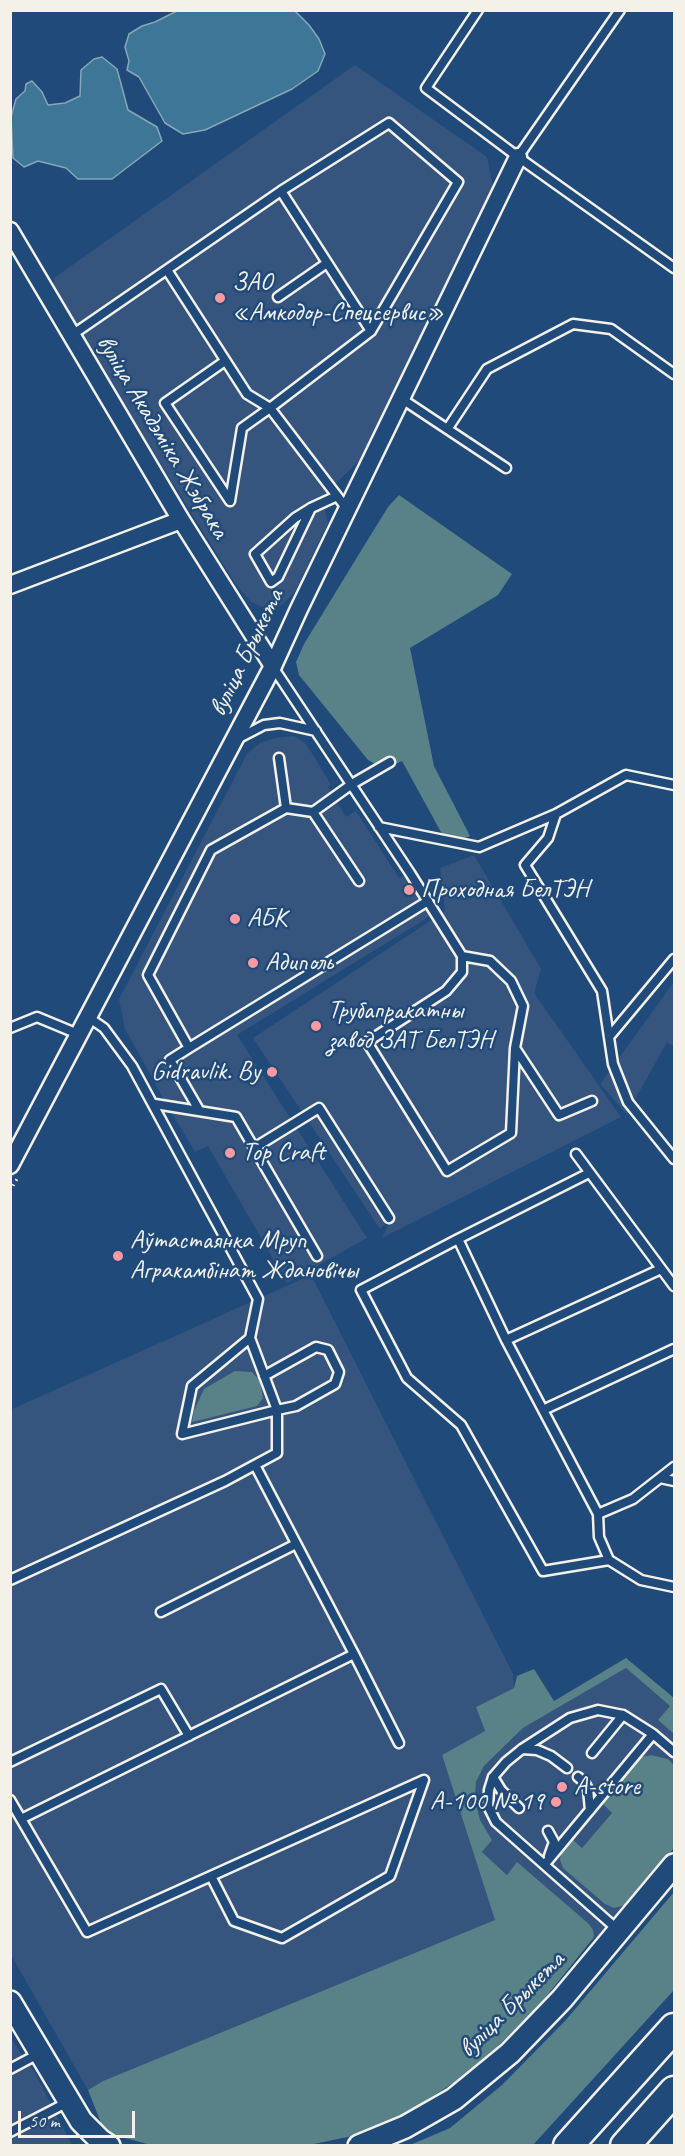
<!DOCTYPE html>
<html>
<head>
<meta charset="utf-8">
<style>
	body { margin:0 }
	#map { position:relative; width:685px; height:2156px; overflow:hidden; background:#1f4a7a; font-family:Caveat,sans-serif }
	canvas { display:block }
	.frame { position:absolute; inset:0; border:12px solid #f4f1e8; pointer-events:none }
	.scale { position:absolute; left:18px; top:2111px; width:117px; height:27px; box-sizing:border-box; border:3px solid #f4f1e8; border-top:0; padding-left:8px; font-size:18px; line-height:21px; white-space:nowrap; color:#f4f1e8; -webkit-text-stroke:4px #1f4a7a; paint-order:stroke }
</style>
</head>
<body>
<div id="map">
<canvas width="685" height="2156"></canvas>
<div class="frame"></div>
<div class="scale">50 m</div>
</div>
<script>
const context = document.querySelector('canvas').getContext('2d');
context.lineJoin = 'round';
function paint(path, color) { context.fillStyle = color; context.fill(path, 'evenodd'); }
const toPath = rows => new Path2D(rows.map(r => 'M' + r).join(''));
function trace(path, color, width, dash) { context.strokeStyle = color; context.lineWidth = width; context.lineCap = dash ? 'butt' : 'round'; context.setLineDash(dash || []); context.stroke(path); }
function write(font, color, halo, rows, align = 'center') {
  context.font = font + ' Caveat,sans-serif'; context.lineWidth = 5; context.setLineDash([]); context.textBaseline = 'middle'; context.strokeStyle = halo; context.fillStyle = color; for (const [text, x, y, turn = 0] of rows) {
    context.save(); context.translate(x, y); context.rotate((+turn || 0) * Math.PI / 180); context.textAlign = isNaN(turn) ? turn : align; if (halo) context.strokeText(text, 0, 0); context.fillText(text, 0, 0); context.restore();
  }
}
const built = toPath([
	[355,65,487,157,493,187,363,457,322,497,328,523,295,592,282,605,269,610,251,602,235,583,53,291,54,278],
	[294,736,305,743,315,758,331,785,328,787,346,817,356,811,399,878,410,873,435,913,237,1035,367,1238,287,1283,208,1146,195,1152,167,1105,125,1029,119,999,247,754,260,743,275,738],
	[474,855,541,969,534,993,621,1117,382,1238,393,1216,380,1229,253,1038,445,911,440,868],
	[674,982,674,1047,667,1042,627,1114,600,1084],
	[311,1275,513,1674,514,1688,476,1707,485,1731,442,1755,496,1920,103,2081,88,2090,11,1955,10,1410],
	[626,1668,670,1706,658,1720,674,1734,674,1765,668,1759,651,1755,642,1757,635,1763,602,1803,612,1813,582,1848,571,1839,630,1902,590,1944,594,1937,518,1863,507,1875,482,1852,492,1840,480,1820,475,1799,476,1782,484,1766,523,1728],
	[12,2040,35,2073,72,2145,11,2146,10,2041]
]);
const green = toPath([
	[399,495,512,574,498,595,410,648,434,766,470,836,448,845,402,761,384,769,368,760,299,675,296,662,304,644,359,554,388,507],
	[235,1371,252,1372,260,1381,263,1398,257,1406,192,1422,194,1411,204,1389],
	[626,1658,674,1698,674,1734,658,1720,670,1706,626,1668,523,1728,484,1766,476,1782,475,1799,480,1820,492,1840,482,1852,507,1875,517,1862,589,1924,593,1930,594,1937,541,2003,498,2046,453,2083,408,2112,357,2135,309,2145,151,2145,114,2135,101,2123,88,2090,103,2081,495,1920,442,1755,485,1731,476,1707,514,1688,517,1676,534,1669,554,1701],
	[651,1755,668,1759,674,1765,674,1848,630,1902,622,1906,614,1908,605,1904,563,1868,560,1860,561,1852,572,1839,582,1848,612,1813,602,1803,635,1763,642,1757],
	[674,1892,674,1990,533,2145,410,2145,450,2128,502,2085,565,2021]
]);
const water = toPath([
	[295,11,309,25,319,39,325,54,318,71,292,89,205,130,183,134,165,123,139,77,127,70,129,61,125,47,129,34,142,26,155,22,177,11,295,11],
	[102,57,117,69,128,110,157,127,162,141,112,179,78,179,66,168,38,161,24,167,13,158,11,117,16,99,25,91,26,84,32,81,42,92,48,105,65,103,80,96,81,70,94,59,102,57]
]);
const path = toPath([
	[10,1191,17,1179]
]);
const service = toPath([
	[478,10,426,88,518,157,674,268],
	[518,157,620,10],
	[281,191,389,123,458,182,371,331],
	[167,270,247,394,270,408,242,428,230,501,165,403,225,361],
	[278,297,327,263],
	[72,335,281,191,371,331,270,408,347,509],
	[402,399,506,468],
	[448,428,487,369,573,324,611,329,674,374],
	[311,508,278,577,271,582,255,554,295,518,311,508,337,496],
	[273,667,410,873,462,956,490,961,511,981,523,1006,515,1048,559,1115,592,1101],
	[239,738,264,725,280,723,316,731],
	[279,758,286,808],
	[313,812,359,881],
	[556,814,548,838,525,865,602,991,613,1064,628,1102,674,1159],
	[379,827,479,847,556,814,626,775,674,785],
	[462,956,462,972,446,991,367,1042,447,1171,511,1133,515,1048],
	[88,1017,104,1028,132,1066,258,1299,250,1338,192,1386,182,1434,277,1410,250,1338],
	[10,1028,37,1017,78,1034],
	[609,1037,674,959],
	[189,1048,428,901],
	[155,1104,236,1117,317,1256],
	[199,1110,170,1060,189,1048,148,975,211,850,286,808,313,812,352,784,390,762],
	[254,1148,319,1108,389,1218],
	[576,1154,674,1286],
	[458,1239,589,1173],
	[506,1340,661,1269],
	[543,1410,598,1514],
	[674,1467,633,1499,598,1514,599,1537,609,1560,641,1580,674,1587],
	[660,1478,674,1481],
	[609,1560,543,1571,461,1425,407,1378,361,1290,458,1239,506,1340,543,1410,674,1349],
	[10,1580,225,1481,277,1453,277,1410,296,1406,335,1384,339,1372,328,1350,316,1347,264,1376],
	[161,1612,296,1544],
	[354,1654,399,1743],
	[522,1749,537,1750,551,1756,567,1768],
	[592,1753,623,1715],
	[10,1762,161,1689,189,1736],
	[493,1777,501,1790,519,1808],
	[578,1777,584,1782,588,1789,590,1810],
	[10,1800,87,1932,211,1876,424,1780,390,1876,282,1938,234,1921,211,1876],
	[21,1819,354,1654,255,1465],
	[548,1831,554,1842,549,1856],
	[545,1864,653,1734],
	[618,1930,496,1822,488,1806,489,1790,493,1777,506,1762,522,1749,570,1718,598,1710,623,1715,653,1734,674,1752],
	[10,2069,40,2053],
	[10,2132,68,2102]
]);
const minor = toPath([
	[10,231,181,520,273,666],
	[10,585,181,520],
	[10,1165,273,666,299,609,518,157]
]);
const tertiary = toPath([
	[10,2002,81,2121,100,2140,109,2146],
	[359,2146,405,2127,454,2099,510,2053,562,1999,674,1865]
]);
const trunk = toPath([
	[568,2146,674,2028],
	[625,2146,674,2091]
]);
const markers = [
	[220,298,6,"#ff9aa2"],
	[409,890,6,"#ff9aa2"],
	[235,919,6,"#ff9aa2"],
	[253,963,6,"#ff9aa2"],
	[316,1026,6,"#ff9aa2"],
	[272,1072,6,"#ff9aa2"],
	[230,1153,6,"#ff9aa2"],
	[118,1256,6,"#ff9aa2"],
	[562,1787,6,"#ff9aa2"],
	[556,1802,6,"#ff9aa2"]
];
const poiNames = [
	["ЗАО",232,283],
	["«Амкодор-Спецсервис»",232,313],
	["Проходная БелТЭН",421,890],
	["АБК",247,919],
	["Адиполь",265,963],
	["Трубапракатны",328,1011],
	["завод ЗАТ БелТЭН",328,1041],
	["Gidravlik. By",260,1072,"right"],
	["Top Craft",242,1153],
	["Аўтастаянка Мруп",130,1241],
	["Агракамбінат Ждановічы",130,1271],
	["А-store",574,1787],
	["А-100 № 19",544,1802,"right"]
];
const streetNames = [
	["вуліца Акадэміка Жэбрака",162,437,59],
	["вуліца Брыкета",247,653,-64],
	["вуліца Брыкета",512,2005,-45]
];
paint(built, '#35557f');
paint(green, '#588188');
paint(water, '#3e7697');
trace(water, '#87a7b7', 1.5);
trace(service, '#f4f1e8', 13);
trace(minor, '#f4f1e8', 21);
trace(tertiary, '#f4f1e8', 26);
trace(trunk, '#f4f1e8', 33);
trace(path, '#f4f1e8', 3, [1.5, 4.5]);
trace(service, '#1f4a7a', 8);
trace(minor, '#1f4a7a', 16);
trace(tertiary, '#1f4a7a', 21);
trace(trunk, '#1f4a7a', 28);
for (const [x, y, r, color] of markers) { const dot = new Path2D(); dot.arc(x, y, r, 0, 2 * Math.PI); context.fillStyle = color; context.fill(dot); trace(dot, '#1f4a7a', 2); }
write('26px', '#f4f1e8', '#1f4a7a', poiNames, 'left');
write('26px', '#f4f1e8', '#1f4a7a', streetNames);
</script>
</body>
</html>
